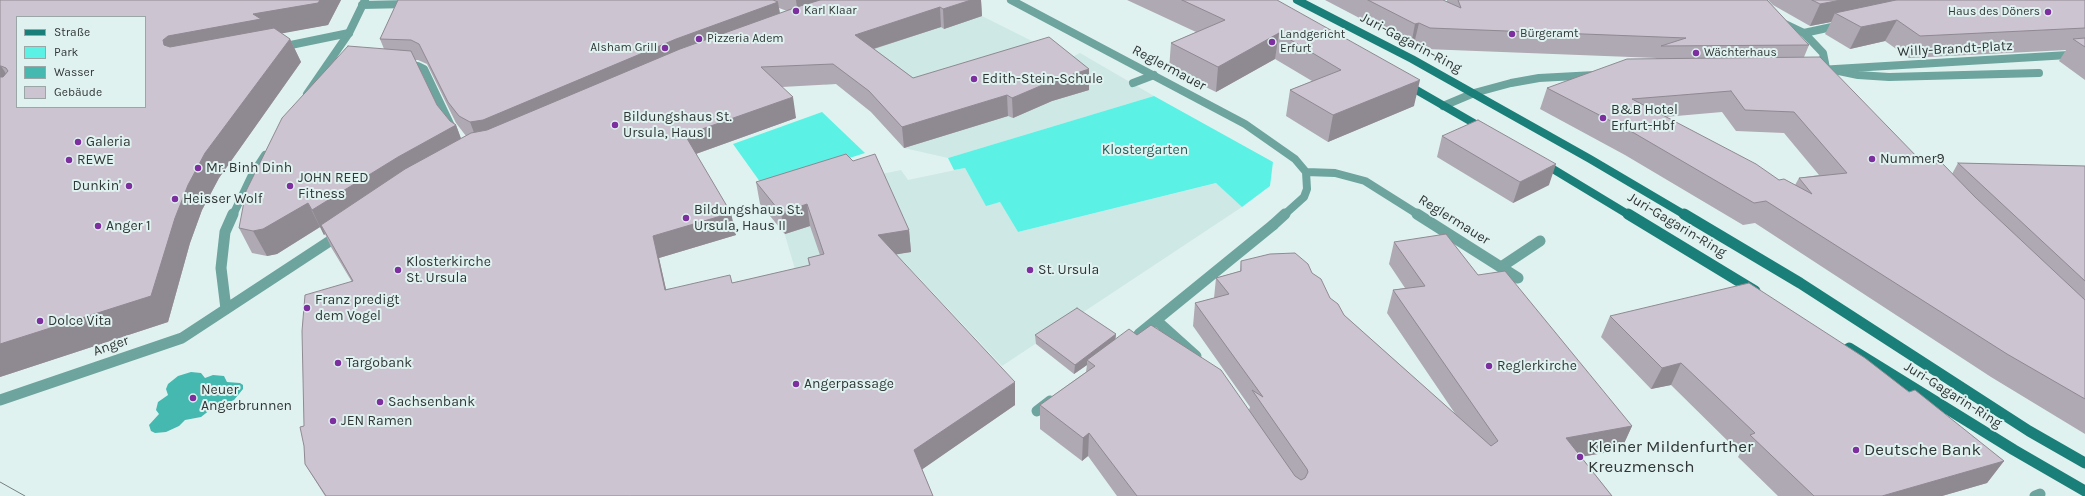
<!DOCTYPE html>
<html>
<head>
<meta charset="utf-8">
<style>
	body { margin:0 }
	#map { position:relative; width:2085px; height:496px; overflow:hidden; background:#e0f2f0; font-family:Karla,sans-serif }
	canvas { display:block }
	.legend { position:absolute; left:16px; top:16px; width:130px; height:92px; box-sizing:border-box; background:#e0f2f0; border:1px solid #9aa7a6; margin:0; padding:5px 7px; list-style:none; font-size:12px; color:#303736 }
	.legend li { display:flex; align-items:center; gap:8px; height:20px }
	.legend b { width:20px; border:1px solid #9aa7a6 }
</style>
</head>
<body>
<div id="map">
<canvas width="2085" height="496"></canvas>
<ul class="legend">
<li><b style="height:5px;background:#1a7f78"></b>Straße</li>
<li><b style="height:11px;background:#5cf1e5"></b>Park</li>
<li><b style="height:11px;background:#45b8af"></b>Wasser</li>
<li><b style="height:11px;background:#ccc4d1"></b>Gebäude</li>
</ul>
</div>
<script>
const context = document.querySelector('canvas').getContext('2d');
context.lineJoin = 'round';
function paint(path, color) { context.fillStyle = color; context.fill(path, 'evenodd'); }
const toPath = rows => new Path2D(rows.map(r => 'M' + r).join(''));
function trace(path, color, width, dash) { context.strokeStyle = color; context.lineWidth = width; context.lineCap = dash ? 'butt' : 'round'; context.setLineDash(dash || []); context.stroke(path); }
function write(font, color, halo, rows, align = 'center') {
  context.font = font + ' Karla,sans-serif'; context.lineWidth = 4; context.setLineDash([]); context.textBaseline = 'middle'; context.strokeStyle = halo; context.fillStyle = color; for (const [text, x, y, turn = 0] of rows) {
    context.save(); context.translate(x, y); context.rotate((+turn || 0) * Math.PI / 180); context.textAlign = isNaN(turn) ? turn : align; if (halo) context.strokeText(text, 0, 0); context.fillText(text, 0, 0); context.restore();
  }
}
const built = toPath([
	[958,0,982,16,1068,59,1080,53,1154,96,948,158,904,148,871,112,836,84,825,85,820,75],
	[965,168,986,205,1000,202,1018,232,1217,183,1242,207,1002,366,903,261,799,283,785,235,774,221,877,175,901,170,908,180]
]);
const green = toPath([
	[1154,96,1273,162,1270,186,1242,207,1216,183,1018,232,1000,202,986,206,965,168,954,170,948,158],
	[822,112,865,153,763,186,733,144]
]);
const water = toPath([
	[191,372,201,373,205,378,213,375,224,376,227,382,240,383,243,385,243,389,234,400,222,405,215,406,201,417,185,420,179,426,166,432,155,433,151,431,149,425,159,414,156,410,158,402,168,395,166,389,168,384,178,376]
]);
const laneFar1 = toPath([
	[281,47,349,33],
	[1834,70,1858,75,1889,77,2039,73],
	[1133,83,1154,75]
]);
const lane = toPath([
	[1139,334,1273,225],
	[1037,411,1050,401]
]);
const streetFar1 = toPath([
	[1011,0,1245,124,1295,159,1306,172,1307,189,1304,197,1284,215],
	[362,5,408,4],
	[1781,22,1804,33,1823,53,1826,68,1830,74],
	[1804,33,1841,25],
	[405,66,418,66,424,69,452,128],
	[1819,70,2085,54],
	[307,94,349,33,365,0],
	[1443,106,1474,93,1511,83,1539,78,1595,75],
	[1306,172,1335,173,1365,181,1419,215],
	[233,215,252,175,265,155]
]);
const street = toPath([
	[1417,214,1518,278],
	[1273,225,1285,214],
	[1501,267,1540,241],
	[226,309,221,268,225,232,233,214],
	[1157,321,1196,356],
	[0,400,182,338,339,235],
	[2035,496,2040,494]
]);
const secondaryFar1 = toPath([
	[1297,0,1412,59,1590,159,1685,215],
	[1406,84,1484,129],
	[1543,163,1629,215]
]);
const secondary = toPath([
	[1628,214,1755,291],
	[1684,214,1800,283,2029,431,2085,463],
	[1849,348,2014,450,2085,491]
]);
const tram = toPath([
	[0,482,25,496]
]);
const wall = toPath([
	[0,0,341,0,328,25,281,33,290,39,301,62,219,178,202,210,190,243,168,322,0,377],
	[398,0,981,0,982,16,944,29,941,27,874,49,913,78,1089,69,1089,90,1052,101,1013,118,1008,116,904,148,871,112,836,84,782,87,796,118,696,154,736,235,659,258,666,289,732,283,809,266,808,258,820,255,810,226,785,234,760,204,756,182,909,230,911,252,896,254,1015,405,922,469,933,496,325,496,305,464,304,426,352,282,331,247,325,234,324,235,320,227,277,254,267,256,252,253,239,228,384,49,380,39],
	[779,8,787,11,780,13],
	[415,60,418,60,427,64,456,123,466,136,461,139,456,125,450,121,437,105],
	[1127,0,1277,0,1414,106,1328,142,1286,116,1290,90,1312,81,1275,59,1216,92,1169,69,1171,43,1196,32],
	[1325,0,1443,0,1447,2,1447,0,1767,0,1809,45,1804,57,1923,163,1952,174,1958,163,2085,166,2085,434,1991,377,1755,223,1743,225,1625,155,1540,109,1547,88,1656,59,1656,58,1425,49,1414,44,1411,45],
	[1722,112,1736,131,1784,133,1819,175,1799,178,1795,185,1779,180,1665,117],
	[1768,0,2085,0,2085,80,2059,61,2066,50,1909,58,1885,41,1850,49,1825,34,1831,22,1810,26,1773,5],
	[1442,136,1549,185,1513,203,1437,157],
	[1394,242,1478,275,1632,426,1621,450,1581,457,1612,496,1117,496,1088,456,1082,461,1040,429,1040,405,1086,372,1087,365,1074,374,1036,344,1035,335,1116,334,1115,339,1249,410,1250,407,1193,326,1195,303,1214,298,1216,278,1240,271,1241,261,1312,273,1330,298,1344,315,1456,415,1387,313,1393,290,1405,288,1389,264],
	[1610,316,1909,392,2004,461,1987,483,1942,496,1778,496,1738,457,1740,453,1671,385,1651,389,1601,337]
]);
const shadedWall = toPath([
	[320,0,341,0,328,25,268,36,180,59,164,45,163,40,168,36,253,14],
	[796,0,845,0,798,15],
	[971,0,981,0,982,16,944,29,943,9],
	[1841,0,1935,0,1835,13,1831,22,1810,26,1820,4],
	[778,2,781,21,478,143,470,122,676,39],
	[940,7,941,27,857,54,855,35],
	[1897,20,1885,41,1850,49,1861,27],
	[1419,23,1414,44,1411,45,1415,24],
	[1279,33,1275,59,1216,92,1218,67],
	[290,39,301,62,219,178,202,210,190,243,168,322,0,377,0,344,175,218,188,185,205,153],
	[0,66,1,66,16,89,0,92],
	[1089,69,1089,90,1052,101,1013,118,1012,98,1052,81],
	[1420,80,1414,106,1328,142,1333,115],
	[1007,95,1008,116,904,148,902,127],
	[793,97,796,118,690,156,685,135],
	[456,125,465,149,321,225,325,234,324,235,312,210,398,157],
	[1556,164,1549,185,1513,203,1520,182],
	[308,203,320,227,277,254,267,256,253,231],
	[807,204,810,226,785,234,781,213],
	[731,213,736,235,659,258,671,312,665,290,653,236],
	[909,230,911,252,881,257,878,235],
	[1116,334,1115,344,1087,360,1087,365,1074,374,1075,365],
	[1681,363,1671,385,1651,389,1662,368],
	[1015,382,1015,405,917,473,914,450],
	[1632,426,1621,450,1556,461,1566,438],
	[1089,433,1088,456,1082,461,1083,438],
	[2004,461,1987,483,1942,496,1882,496]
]);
const building = toPath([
	[0,0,320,0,318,3,253,14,261,19,168,36,163,40,164,45,170,47,274,28,290,39,205,153,188,185,175,218,151,296,0,344,0,77,3,77,8,71,6,68,1,66,0,66,0,0],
	[17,17,145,17,145,107,17,107,17,17],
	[398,0,773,0,778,2,676,39,483,120,470,122,459,116,448,102,419,44,411,40,380,39,398,0],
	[820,0,971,0,943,9,940,7,855,35,913,78,1049,37,1089,69,1052,81,1012,98,1007,95,902,127,869,91,833,64,761,67,793,97,685,135,731,213,653,236,665,290,730,275,732,283,810,265,808,258,824,254,807,204,781,213,756,182,846,154,853,161,875,154,909,230,878,235,1015,382,914,450,933,496,326,496,305,464,304,446,300,427,304,426,302,331,305,295,353,281,321,225,405,169,471,133,487,130,680,49,797,7,820,0],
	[1182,0,1277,0,1420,80,1333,115,1290,90,1341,70,1279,33,1218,67,1171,43,1225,20,1182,0],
	[1368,0,1443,0,1461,8,1458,0,1767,0,1809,45,1661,46,1686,38,1430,28,1419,23,1415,24,1368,0],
	[1812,0,1841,0,1820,4,1812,0],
	[1896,0,2085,0,2085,28,1920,36,1897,20,1861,27,1835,13,1896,0],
	[2085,38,2085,47,2073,39,2085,38],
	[348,46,411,51,437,105,450,121,456,125,398,157,312,210,308,203,263,229,253,231,239,228,246,191,282,118,348,46],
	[1820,57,1923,163,1942,163,1975,197,2085,300,2085,399,2007,354,1766,201,1754,203,1634,133,1547,88,1627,59,1820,57],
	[1731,91,1745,110,1794,112,1847,173,1799,178,1812,194,1784,179,1779,180,1756,164,1632,99,1731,91],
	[1478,120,1556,164,1520,182,1442,136,1478,120],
	[1958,163,2085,166,2085,281,1958,163],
	[1446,234,1478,275,1505,271,1632,426,1566,438,1612,496,1137,496,1089,433,1083,438,1040,405,1095,366,1087,360,1129,329,1137,335,1151,325,1221,370,1295,476,1301,480,1305,478,1308,472,1307,469,1252,390,1263,397,1195,303,1229,294,1216,278,1241,271,1241,261,1270,254,1295,253,1308,264,1312,273,1321,279,1330,298,1338,304,1344,315,1491,446,1498,441,1393,290,1425,286,1394,242,1446,234],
	[1749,283,1865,358,1909,392,1915,390,2004,461,1882,496,1814,496,1750,435,1755,433,1681,363,1662,368,1610,316,1749,283],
	[1077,308,1116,334,1075,365,1035,335,1077,308]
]);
const markers = [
	[796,11,4,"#7d2fa0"],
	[2048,12,4,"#7d2fa0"],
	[1512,34,4,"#7d2fa0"],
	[699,39,4,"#7d2fa0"],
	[1272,42,4,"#7d2fa0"],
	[665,48,4,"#7d2fa0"],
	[1696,53,4,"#7d2fa0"],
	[974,79,4,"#7d2fa0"],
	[1603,118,4,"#7d2fa0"],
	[615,125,4,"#7d2fa0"],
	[78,142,4,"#7d2fa0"],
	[1872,159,4,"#7d2fa0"],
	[69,160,4,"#7d2fa0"],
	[198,168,4,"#7d2fa0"],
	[129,186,4,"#7d2fa0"],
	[290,186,4,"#7d2fa0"],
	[175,199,4,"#7d2fa0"],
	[686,218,4,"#7d2fa0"],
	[98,226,4,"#7d2fa0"],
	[398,270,4,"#7d2fa0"],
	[1030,270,4,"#7d2fa0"],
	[307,308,4,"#7d2fa0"],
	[40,321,4,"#7d2fa0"],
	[338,363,4,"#7d2fa0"],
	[1489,366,4,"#7d2fa0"],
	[796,384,4,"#7d2fa0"],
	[193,398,4,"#7d2fa0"],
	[380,402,4,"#7d2fa0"],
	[333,421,4,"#7d2fa0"],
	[1856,450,4,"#7d2fa0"],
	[1580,457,4,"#7d2fa0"]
];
const farPoinames = [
	["Karl Klaar",804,11],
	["Haus des Döners",2040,12,"right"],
	["Bürgeramt",1520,34],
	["Landgericht",1280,35],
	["Erfurt",1280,49],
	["Pizzeria Adem",707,39],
	["Alsham Grill",657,48,"right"],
	["Wächterhaus",1704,53]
];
const streetNames = [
	["Juri-Gagarin-Ring",1411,43,28],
	["Willy-Brandt-Platz",1955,49,-3],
	["Reglermauer",1169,68,28],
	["Reglermauer",1454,220,32],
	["Juri-Gagarin-Ring",1677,225,31],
	["Anger",111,346,-19],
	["Juri-Gagarin-Ring",1953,395,32]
];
const poiNames = [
	["Edith-Stein-Schule",982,79],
	["B&B Hotel",1611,110],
	["Erfurt-Hbf",1611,126],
	["Bildungshaus St.",623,117],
	["Ursula, Haus I",623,133],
	["Galeria",86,142],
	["Nummer9",1880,159],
	["REWE",77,160],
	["Mr. Binh Dinh",206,168],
	["JOHN REED",298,178],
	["Fitness",298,194],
	["Dunkin'",121,186,"right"],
	["Heisser Wolf",183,199],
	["Bildungshaus St.",694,210],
	["Ursula, Haus II",694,226],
	["Anger 1",106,226],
	["Klosterkirche",406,262],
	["St. Ursula",406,278],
	["St. Ursula",1038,270],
	["Franz predigt",315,300],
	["dem Vogel",315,316],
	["Dolce Vita",48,321],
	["Targobank",346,363],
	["Reglerkirche",1497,366],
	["Angerpassage",804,384],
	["Neuer",201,390],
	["Angerbrunnen",201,406],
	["Sachsenbank",388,402],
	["JEN Ramen",341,421]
];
const parkNames = [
	["Klostergarten",1145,150]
];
const nearPoinames = [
	["Kleiner Mildenfurther",1588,447],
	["Kreuzmensch",1588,467],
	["Deutsche Bank",1864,450]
];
paint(built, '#cde8e5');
paint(green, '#5cf1e5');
paint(water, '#45b8af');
trace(laneFar1, '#6da49e', 8);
trace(lane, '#6da49e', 11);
trace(streetFar1, '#6da49e', 8);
trace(street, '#6da49e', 11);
trace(secondaryFar1, '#1a7f78', 8);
trace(secondary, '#1a7f78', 11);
trace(tram, '#75807e', 1);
paint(wall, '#afa9b4');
paint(shadedWall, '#8f8992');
paint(building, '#ccc4d1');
trace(building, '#8f8992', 1);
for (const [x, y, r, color] of markers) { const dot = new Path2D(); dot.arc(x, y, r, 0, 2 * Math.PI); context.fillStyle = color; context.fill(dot); trace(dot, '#e0f2f0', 1.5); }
write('12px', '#303736', '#e0f2f0', farPoinames, 'left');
write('14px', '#303736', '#e0f2f0', streetNames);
write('14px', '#303736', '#e0f2f0', poiNames, 'left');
write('14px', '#22605b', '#e0f2f0', parkNames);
write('17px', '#303736', '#e0f2f0', nearPoinames, 'left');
</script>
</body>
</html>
